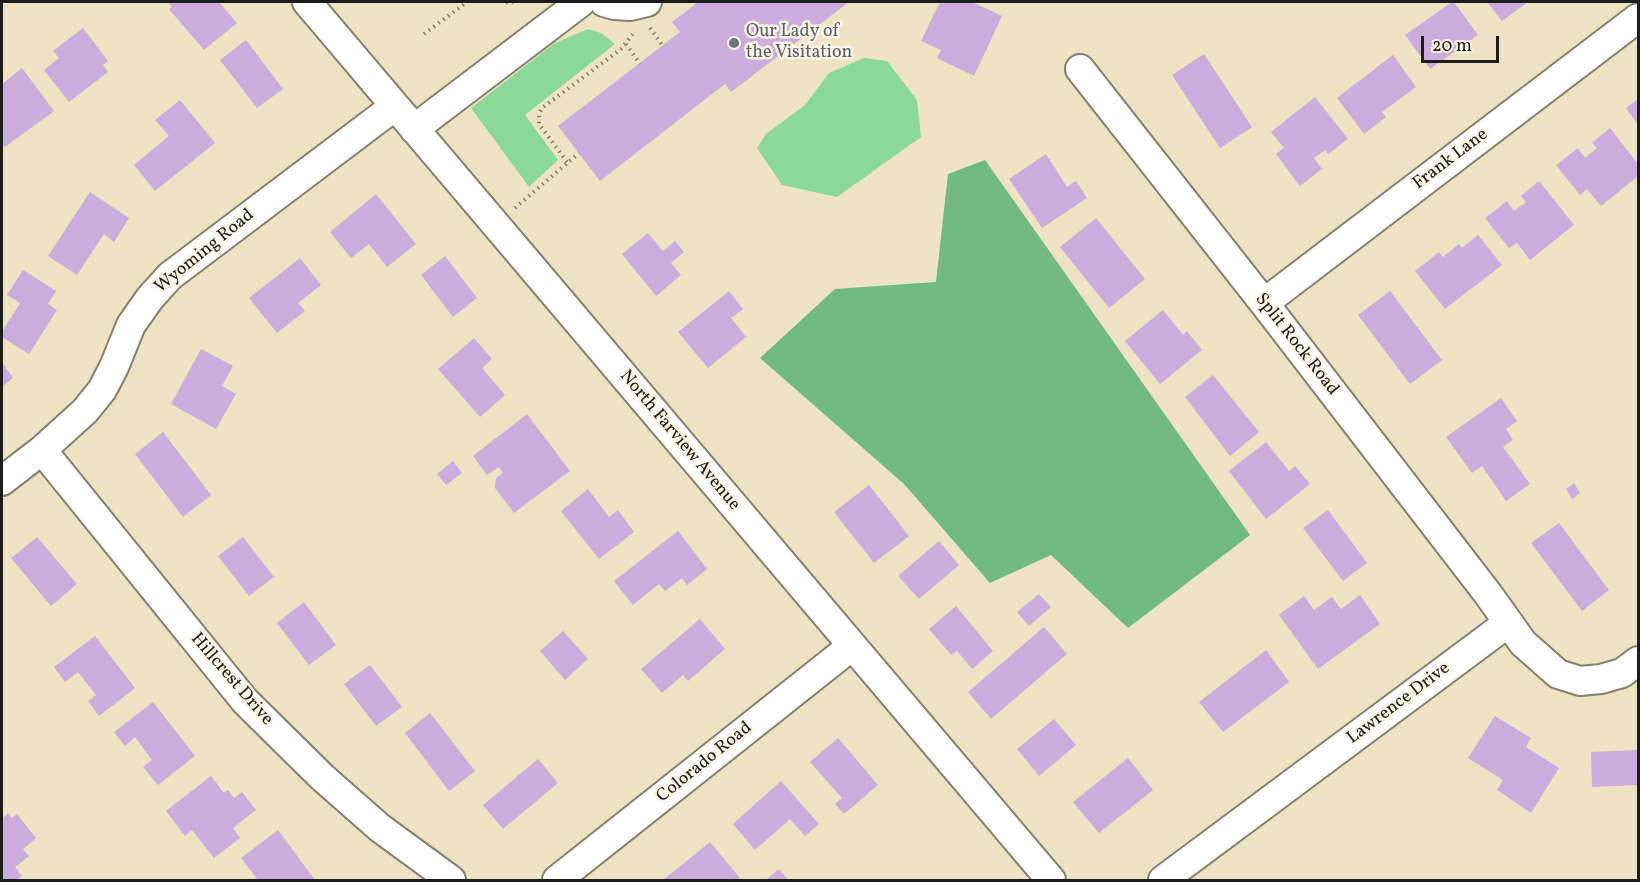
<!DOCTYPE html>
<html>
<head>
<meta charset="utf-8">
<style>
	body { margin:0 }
	#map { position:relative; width:1640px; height:882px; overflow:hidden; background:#ede2c1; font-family:Vollkorn,serif }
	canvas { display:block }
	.frame { position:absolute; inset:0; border:3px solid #1c1c1c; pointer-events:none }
	.scale { position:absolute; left:1421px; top:36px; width:78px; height:27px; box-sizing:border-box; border:3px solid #1c1c1c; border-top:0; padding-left:8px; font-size:18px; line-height:21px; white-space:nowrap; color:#1c1c1c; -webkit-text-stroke:4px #fcf5e5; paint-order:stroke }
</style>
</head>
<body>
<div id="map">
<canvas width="1640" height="882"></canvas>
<div class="frame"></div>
<div class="scale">20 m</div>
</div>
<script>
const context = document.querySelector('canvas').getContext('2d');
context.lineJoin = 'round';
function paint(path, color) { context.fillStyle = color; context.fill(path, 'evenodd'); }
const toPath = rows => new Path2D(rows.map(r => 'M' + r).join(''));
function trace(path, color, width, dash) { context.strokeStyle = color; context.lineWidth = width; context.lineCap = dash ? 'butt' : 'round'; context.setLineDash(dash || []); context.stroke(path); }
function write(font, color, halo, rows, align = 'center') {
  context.font = font + ' Vollkorn,serif'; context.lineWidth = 5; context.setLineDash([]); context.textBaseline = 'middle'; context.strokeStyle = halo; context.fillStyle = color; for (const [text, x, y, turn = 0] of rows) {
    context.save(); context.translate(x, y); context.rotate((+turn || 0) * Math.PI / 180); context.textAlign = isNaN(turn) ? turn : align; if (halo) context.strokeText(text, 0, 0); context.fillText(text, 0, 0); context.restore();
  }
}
const green = toPath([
	[588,29,601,33,615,44,525,115,558,160,529,187,471,108,555,43],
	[864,58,887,61,917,100,921,137,837,197,782,185,757,148,766,134,805,105,829,73]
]);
const forest = toPath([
	[985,160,1250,535,1128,628,1051,555,990,583,904,484,760,358,835,289,936,282,948,174]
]);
const building = toPath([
	[168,2,219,2,237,23,204,50,169,9,172,7],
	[698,2,849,2,731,92,725,84,600,181,558,126,680,32,672,22],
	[940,2,972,2,1002,16,974,76,937,58,941,50,921,41],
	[1452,2,1454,2,1478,35,1430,69,1405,35],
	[1487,2,1528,2,1502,21],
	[83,28,108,61,103,65,108,72,69,102,44,70,59,58,53,51],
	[246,40,283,89,257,108,220,60],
	[1204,54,1252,127,1220,148,1172,75],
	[1393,55,1416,87,1382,112,1386,117,1364,134,1337,98],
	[22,68,54,111,5,147,2,143,2,84],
	[1315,97,1348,139,1328,154,1325,150,1314,158,1322,169,1300,186,1276,154,1284,148,1271,132],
	[1638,99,1638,125,1626,108],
	[180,100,215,143,155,191,134,165,169,136,155,120],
	[1610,128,1638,164,1638,176,1601,206,1587,189,1580,195,1556,165,1578,148,1585,158,1597,148,1592,143],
	[1046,154,1067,187,1076,181,1087,198,1042,228,1009,179],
	[1539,181,1574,225,1530,260,1517,243,1509,248,1485,218,1507,201,1514,211,1526,202,1521,196],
	[90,192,129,218,114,242,104,234,77,275,48,256],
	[376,194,416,244,387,267,369,244,351,258,330,232],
	[1096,218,1145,279,1109,308,1060,247],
	[648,233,663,251,675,241,684,252,671,263,681,275,656,296,622,254],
	[1478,235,1502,265,1445,309,1415,271,1439,252,1443,257,1459,244,1462,248],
	[445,256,477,298,453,317,421,275],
	[300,258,321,285,298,303,305,311,277,333,249,298],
	[23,270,56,291,48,304,57,310,29,354,2,337,2,332,20,303,7,295],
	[729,291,743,309,731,318,746,337,708,368,678,332],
	[1390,291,1442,360,1410,384,1358,315],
	[1163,310,1183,335,1187,331,1202,350,1160,384,1125,341],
	[474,338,492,359,482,368,505,395,480,417,438,369],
	[201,349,233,366,222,386,236,394,216,429,171,404],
	[2,362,13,378,2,387],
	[1213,375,1259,432,1230,456,1185,397],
	[1501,398,1517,421,1506,429,1513,440,1503,447,1530,484,1506,501,1482,466,1472,473,1446,437],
	[527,414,570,471,514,513,495,488,496,478,503,473,499,467,487,475,473,456],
	[163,432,211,495,183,517,135,454],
	[1266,442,1289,471,1295,466,1310,484,1266,519,1229,471],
	[453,461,462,473,446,485,437,474],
	[1574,483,1580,493,1572,499,1566,489],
	[869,485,909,536,874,563,834,512],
	[588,489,609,517,618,510,634,532,599,559,561,511],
	[1328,510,1367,563,1343,581,1303,528],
	[1559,523,1609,590,1582,611,1531,543],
	[678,531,707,569,687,585,682,578,665,591,659,584,633,605,614,581],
	[37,537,77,584,51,606,11,558],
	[243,537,274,577,249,596,218,556],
	[939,541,959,565,919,599,898,576],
	[1039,594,1051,607,1029,626,1017,612],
	[1360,595,1380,624,1318,669,1279,615,1304,596,1314,610,1332,597,1341,609],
	[304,602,336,645,309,665,277,623],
	[956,606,993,651,972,669,957,651,951,655,929,629],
	[700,619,725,649,688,681,683,675,662,693,641,669],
	[1044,627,1067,654,991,719,968,692],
	[563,631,588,659,565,680,540,651],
	[95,636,135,688,99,716,88,701,96,695,78,672,65,682,54,667],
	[1266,650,1289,682,1223,732,1199,702],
	[370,665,402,707,376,726,344,684],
	[153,702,195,756,158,785,143,767,152,760,135,737,125,746,114,732],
	[430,713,475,771,449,791,405,733],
	[1495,716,1531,738,1526,747,1559,768,1531,813,1497,790,1503,780,1468,758],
	[1054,719,1076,745,1039,776,1017,749],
	[838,738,878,785,844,814,835,804,842,798,810,762],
	[1638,750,1638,785,1592,787,1591,752],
	[1128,758,1153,790,1099,833,1073,802],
	[538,759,558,783,503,829,483,805],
	[211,776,224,793,228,790,234,798,242,792,256,810,233,828,240,838,214,858,192,830,185,836,166,811],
	[781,781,819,824,805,836,790,819,755,850,733,824],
	[8,813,12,818,17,814,36,838,23,849,29,856,15,867,22,876,17,880,2,880,2,819],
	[278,830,315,880,258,880,241,858],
	[710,842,740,878,737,880,663,880],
	[779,869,788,880,766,880]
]);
const path = toPath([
	[507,2,509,4,513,2],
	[650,28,663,46],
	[424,34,467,2],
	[626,44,640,64],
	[567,162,539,124,539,114,542,108,621,49,633,34],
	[515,208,579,153]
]);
const minor = toPath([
	[307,2,1051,880],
	[604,2,614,5,630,6,647,2],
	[1080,69,1264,303,1488,594,1523,643,1558,674,1580,681,1601,679,1622,673,1638,661],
	[414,129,581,2],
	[1264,303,1638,18],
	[42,450,245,701,322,777,380,828,451,880],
	[2,481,42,450,85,411,102,390,114,367,131,325,150,298,170,276,395,106],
	[557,880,852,646],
	[1163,880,1508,623]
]);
const markers = [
	[734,43,6,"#6b7280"]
];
const worshipNames = [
	["Our Lady of",746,33],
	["the Visitation",746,54]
];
const streetNames = [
	["Frank Lane",1451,160,-37],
	["Wyoming Road",205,252,-39],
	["Split Rock Road",1296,345,52],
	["North Farview Avenue",679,441,50],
	["Hillcrest Drive",231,680,49],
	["Lawrence Drive",1399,704,-37],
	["Colorado Road",705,763,-39]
];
paint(green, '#8bd998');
paint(forest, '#70b980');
paint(building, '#cbacdd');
trace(minor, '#847f6e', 32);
trace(path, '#847f6e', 4, [1.5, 4.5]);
trace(minor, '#fff', 28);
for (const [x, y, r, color] of markers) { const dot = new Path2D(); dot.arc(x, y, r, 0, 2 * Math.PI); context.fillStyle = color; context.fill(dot); trace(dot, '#fcf5e5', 2); }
write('18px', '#5b616d', '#fcf5e5', worshipNames, 'left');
write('18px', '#1c1c1c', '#fcf5e5', streetNames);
</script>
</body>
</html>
